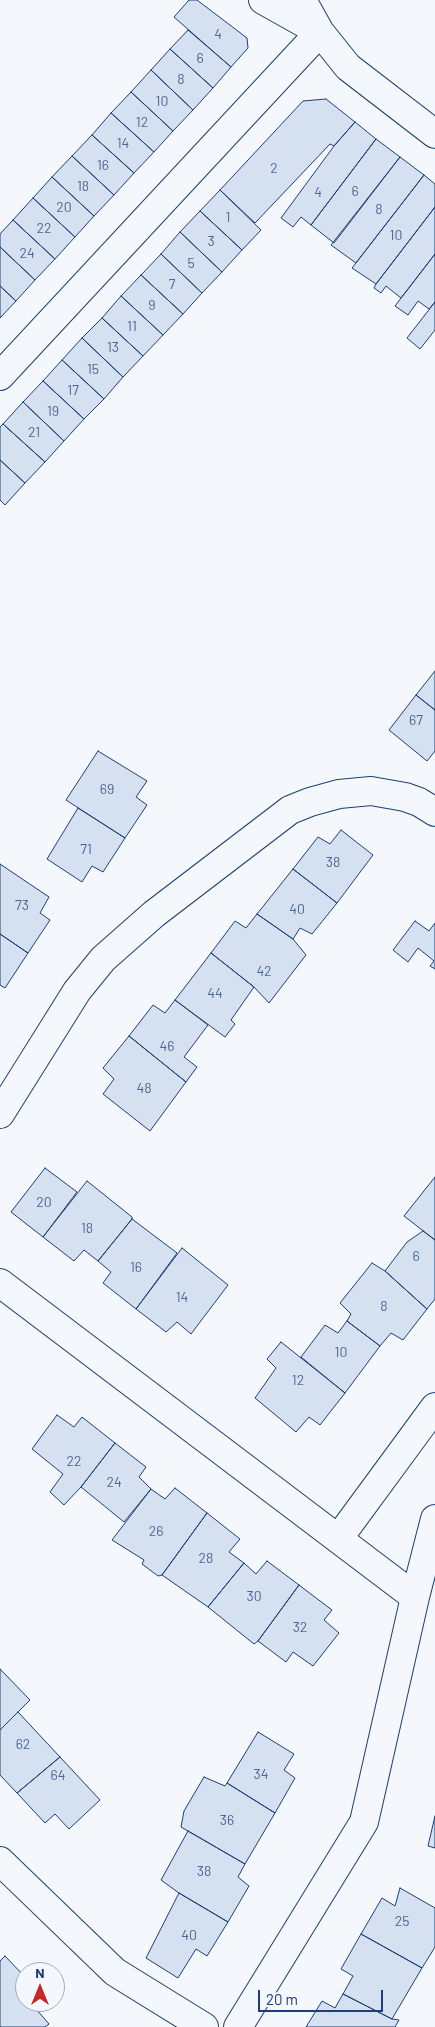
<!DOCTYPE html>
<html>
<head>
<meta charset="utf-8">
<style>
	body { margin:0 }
	#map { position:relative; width:435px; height:2027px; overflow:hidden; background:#f4f7fb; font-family:Barlow,sans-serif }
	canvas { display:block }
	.north { position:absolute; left:15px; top:1962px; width:50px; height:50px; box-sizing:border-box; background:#f4f7fb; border:1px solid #9eadc5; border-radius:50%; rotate:0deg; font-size:14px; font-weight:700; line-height:20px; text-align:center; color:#1d3f73 }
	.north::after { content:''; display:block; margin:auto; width:18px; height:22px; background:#c62828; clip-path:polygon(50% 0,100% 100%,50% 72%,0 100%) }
	.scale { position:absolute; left:258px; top:1990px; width:125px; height:22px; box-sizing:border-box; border:2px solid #1d3f73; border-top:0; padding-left:6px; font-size:15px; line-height:18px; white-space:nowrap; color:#1d3f73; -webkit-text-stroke:4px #f4f7fb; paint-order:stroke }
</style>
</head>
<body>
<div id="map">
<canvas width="435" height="2027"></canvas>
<div class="north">N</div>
<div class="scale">20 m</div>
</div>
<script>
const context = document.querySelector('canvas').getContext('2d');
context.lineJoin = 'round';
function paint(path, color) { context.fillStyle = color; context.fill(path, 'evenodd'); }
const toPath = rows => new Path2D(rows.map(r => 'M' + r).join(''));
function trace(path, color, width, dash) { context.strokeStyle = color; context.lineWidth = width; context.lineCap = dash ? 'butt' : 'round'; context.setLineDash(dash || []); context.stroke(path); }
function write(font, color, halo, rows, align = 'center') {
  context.font = font + ' Barlow,sans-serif'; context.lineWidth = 4; context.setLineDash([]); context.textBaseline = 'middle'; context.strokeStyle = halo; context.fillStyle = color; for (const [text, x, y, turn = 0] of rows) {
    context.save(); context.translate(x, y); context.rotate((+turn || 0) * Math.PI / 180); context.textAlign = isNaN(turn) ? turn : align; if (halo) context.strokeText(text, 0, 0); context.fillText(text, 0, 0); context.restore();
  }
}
const building = toPath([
	[189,0,197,0,247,38,248,48,231,67,174,17,189,0],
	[188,30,231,67,213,88,170,49,188,30],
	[170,49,213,88,193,110,151,70,170,49],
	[151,70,193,110,173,131,131,92,151,70],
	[131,92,173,131,154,152,111,113,131,92],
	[326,99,355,122,334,146,330,144,255,223,220,190,303,101,326,99],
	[111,113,154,152,134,173,92,135,111,113],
	[355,122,376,139,311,225,301,217,293,227,281,218,334,146,355,122],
	[92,135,134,173,114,195,72,156,92,135],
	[376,139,400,157,334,243,311,225,376,139],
	[72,156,114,195,94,216,52,177,72,156],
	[400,157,424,175,356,263,331,245,400,157],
	[424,175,435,184,435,207,376,284,352,268,424,175],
	[52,177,94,216,75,237,33,198,52,177],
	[220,190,261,230,242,250,200,211,220,190],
	[33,198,75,237,55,259,13,220,33,198],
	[435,207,435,254,401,298,386,286,381,293,374,288,376,284,435,207],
	[200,211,242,250,222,272,180,232,200,211],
	[13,220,55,259,35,280,0,247,0,234,13,220],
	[180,232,222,272,202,293,161,254,180,232],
	[0,247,35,280,16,301,0,286,0,247],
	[161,254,202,293,183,314,141,275,161,254],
	[435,254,435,302,429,309,418,301,408,315,395,306,435,254],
	[141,275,183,314,163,335,121,296,141,275],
	[0,286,16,301,0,318,0,286],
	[121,296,163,335,143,356,102,318,121,296],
	[435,302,435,330,420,349,407,338,435,302],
	[102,318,143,356,123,377,82,338,102,318],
	[82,338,123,377,104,399,62,360,82,338],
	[62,360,104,399,84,419,43,381,62,360],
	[43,381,84,419,64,441,23,402,43,381],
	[23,402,64,441,45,462,3,424,23,402],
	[3,424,45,462,25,483,0,460,0,427,3,424],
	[0,460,25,483,5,505,0,500,0,460],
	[435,671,435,710,416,695,435,671],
	[416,695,435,710,435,751,427,761,389,730,416,695],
	[98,751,147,781,136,797,147,805,125,838,66,800,98,751],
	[78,808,125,838,103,872,92,866,82,882,47,859,78,808],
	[341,830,373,855,337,903,293,869,318,837,330,844,341,830],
	[0,864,49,897,40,913,50,920,28,953,0,934,0,864],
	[293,869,337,903,312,934,300,928,293,939,257,914,293,869],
	[257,914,293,939,306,955,269,1003,254,987,211,953,235,921,246,928,257,914],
	[415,921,429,931,435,923,435,969,430,966,434,961,418,948,408,962,393,950,415,921],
	[0,934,28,953,5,988,0,985,0,934],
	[211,953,254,987,231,1020,235,1024,225,1037,175,1000,211,953],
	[175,1000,208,1025,184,1057,197,1067,186,1082,129,1036,153,1005,165,1013,175,1000],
	[129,1036,186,1082,150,1131,103,1094,114,1079,103,1068,129,1036],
	[45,1168,77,1192,43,1237,11,1212,45,1168],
	[435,1177,435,1240,404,1216,435,1177],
	[87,1181,132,1217,132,1219,98,1261,84,1250,74,1261,43,1237,87,1181],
	[132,1219,177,1253,136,1309,103,1283,111,1272,98,1261,132,1219],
	[423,1231,435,1240,435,1299,427,1309,385,1271,407,1242,423,1231],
	[182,1248,228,1285,191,1334,177,1322,166,1332,136,1309,182,1248],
	[372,1263,385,1271,427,1309,403,1340,391,1333,380,1346,347,1321,351,1314,340,1303,372,1263],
	[347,1321,380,1346,345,1393,301,1357,325,1325,338,1333,347,1321],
	[281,1342,345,1393,320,1425,309,1417,296,1432,255,1398,276,1368,267,1359,281,1342],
	[57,1415,74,1427,82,1417,115,1443,81,1487,64,1505,50,1492,63,1474,32,1449,57,1415],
	[115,1443,146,1467,139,1477,151,1489,124,1522,81,1487,115,1443],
	[175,1488,207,1513,162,1575,158,1576,142,1564,144,1560,112,1540,151,1489,165,1499,175,1488],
	[207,1513,240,1539,229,1552,244,1563,208,1607,162,1575,207,1513],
	[267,1561,299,1585,258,1641,254,1644,208,1607,244,1563,256,1574,267,1561],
	[299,1585,332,1610,324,1620,339,1633,313,1666,293,1652,286,1662,258,1641,299,1585],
	[0,1669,30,1700,0,1730,0,1669],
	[18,1712,60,1757,17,1793,0,1775,0,1730,18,1712],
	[258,1732,294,1754,284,1770,295,1778,275,1813,227,1783,258,1732],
	[60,1757,100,1800,69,1829,55,1814,45,1823,17,1793,60,1757],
	[204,1777,225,1786,227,1783,275,1813,245,1864,181,1827,184,1811,204,1777],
	[435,1816,435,1848,428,1846,435,1816],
	[188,1831,245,1864,238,1877,249,1886,228,1922,179,1893,161,1880,188,1831],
	[400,1888,435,1908,435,1947,422,1968,361,1934,382,1898,395,1906,400,1888],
	[179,1893,228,1922,207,1956,196,1949,178,1978,146,1958,179,1893],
	[361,1934,422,1968,392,2019,343,1994,353,1976,341,1969,361,1934],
	[5,1956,25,1977,25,2002,30,2002,49,2024,45,2027,0,2027,0,1961,5,1956],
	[343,1994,392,2019,399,2020,395,2027,306,2027,322,2001,335,2008,343,1994]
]);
const minor = toPath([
	[263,0,320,32],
	[302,0,320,32,348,67,435,134],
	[0,376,320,32],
	[0,1114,77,991,103,959,154,914,290,810,310,802,339,794,371,791,405,797,419,802,435,812],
	[0,1283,415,1597],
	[338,1539,435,1407],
	[0,1861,115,1972,204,2027],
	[238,2027,364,1822,415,1597,435,1519]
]);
const numberNames = [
	["4",218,34],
	["6",200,58],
	["8",181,79],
	["10",162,101],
	["12",142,122],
	["14",123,143],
	["16",103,165],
	["2",274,168],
	["18",83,186],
	["6",355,191],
	["4",318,192],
	["20",64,207],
	["8",379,209],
	["1",228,217],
	["22",44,228],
	["10",396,235],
	["3",211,241],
	["24",27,253],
	["5",191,263],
	["7",172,284],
	["9",152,305],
	["11",132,326],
	["13",113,347],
	["15",93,369],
	["17",73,390],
	["19",53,411],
	["21",34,432],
	["67",416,720],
	["69",107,789],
	["71",86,849],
	["38",333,862],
	["73",22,905],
	["40",297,909],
	["42",264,971],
	["44",215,993],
	["46",167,1046],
	["48",144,1088],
	["20",44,1202],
	["18",87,1228],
	["6",416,1256],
	["16",136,1267],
	["14",182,1297],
	["8",384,1306],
	["10",341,1352],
	["12",298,1380],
	["22",74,1461],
	["24",114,1482],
	["26",156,1531],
	["28",206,1558],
	["30",254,1596],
	["32",300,1627],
	["62",23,1744],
	["34",261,1774],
	["64",58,1775],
	["36",227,1820],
	["38",204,1871],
	["25",402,1921],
	["40",189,1935]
];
paint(building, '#d5e0f0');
trace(building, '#1d3f73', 1);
trace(minor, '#1d3f73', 30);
trace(minor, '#f4f7fb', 28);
write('14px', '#4b6792', null, numberNames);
</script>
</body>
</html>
